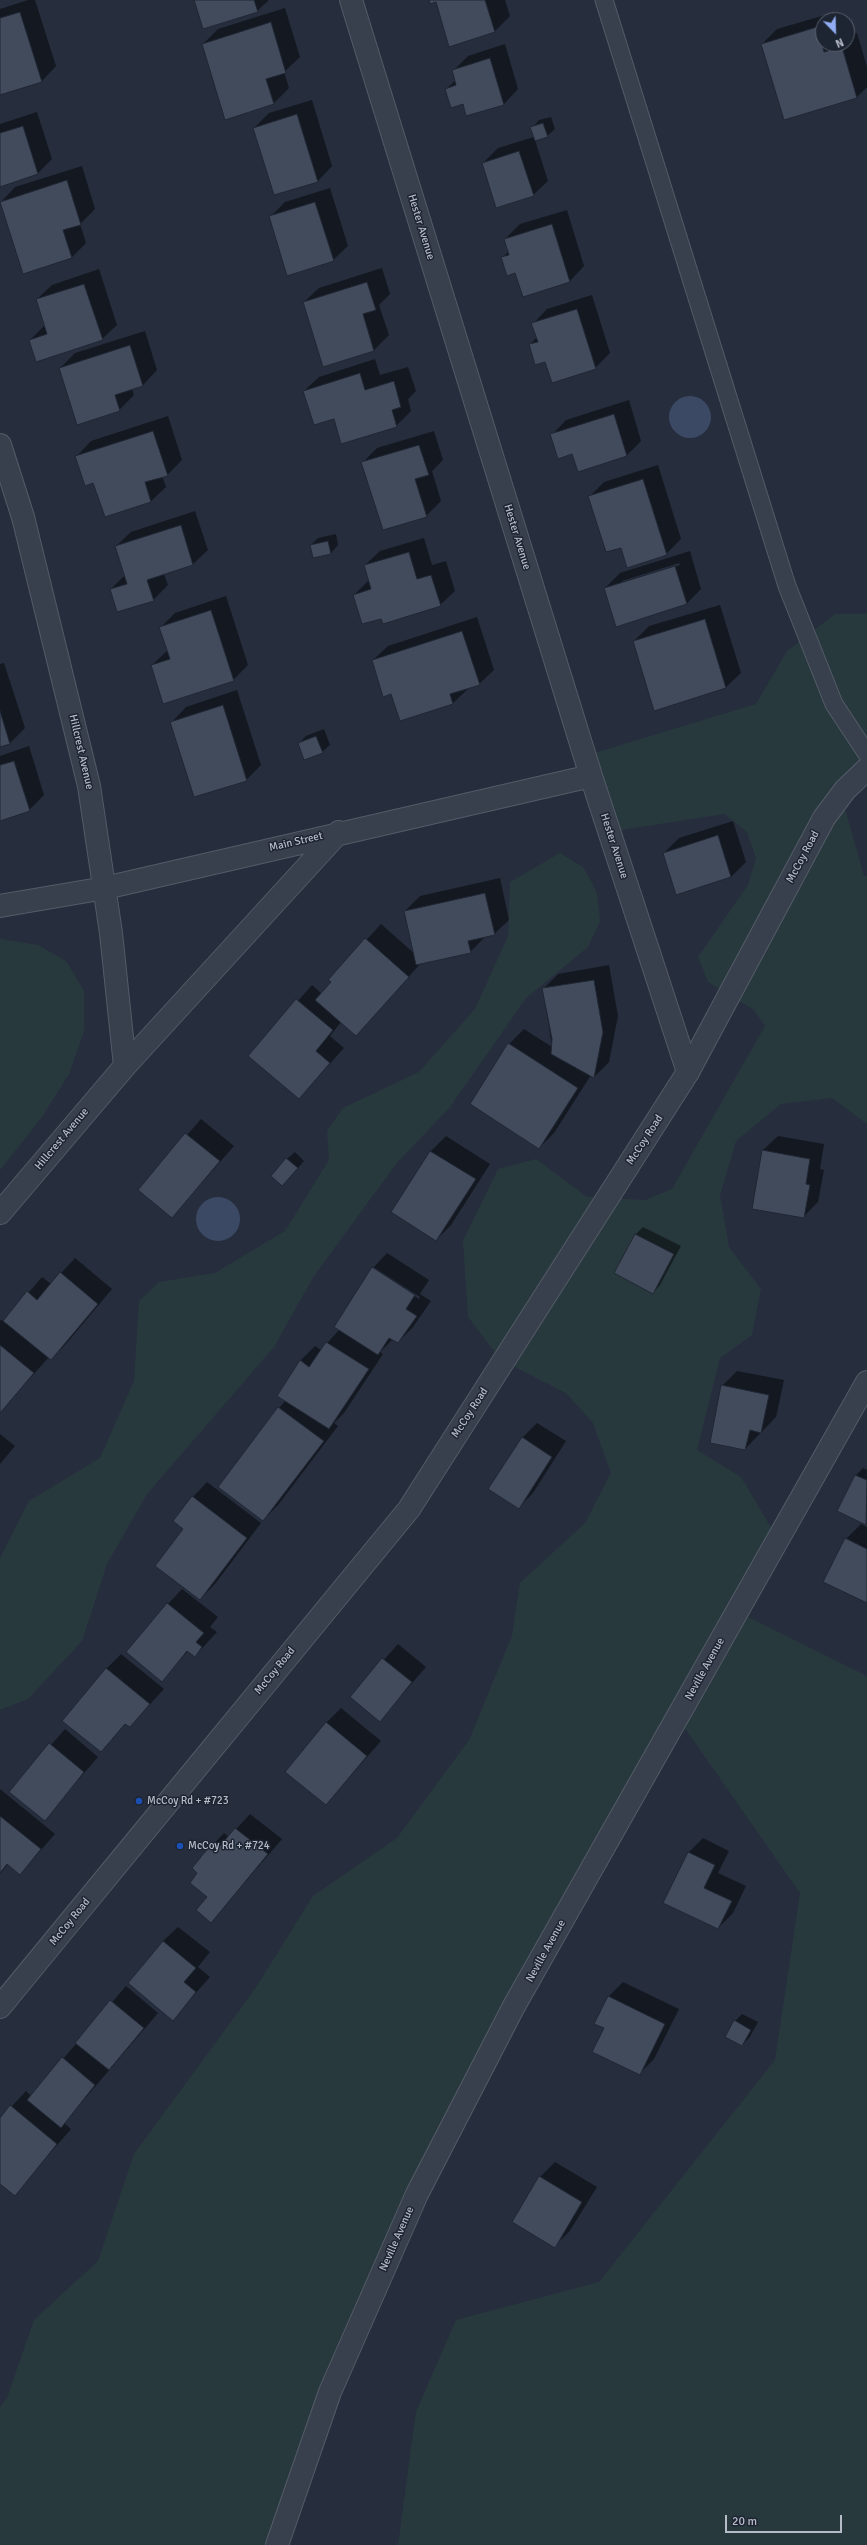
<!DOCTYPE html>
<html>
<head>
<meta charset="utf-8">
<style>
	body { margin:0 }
	#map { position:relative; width:867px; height:2545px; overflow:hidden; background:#262d3d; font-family:Signika,sans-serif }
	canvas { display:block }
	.north { position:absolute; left:815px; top:12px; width:40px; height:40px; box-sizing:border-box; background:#1e2532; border:1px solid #5b616e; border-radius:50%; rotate:157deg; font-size:11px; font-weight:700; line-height:16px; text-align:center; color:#b6bbc8 }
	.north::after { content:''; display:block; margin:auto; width:14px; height:18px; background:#91acf2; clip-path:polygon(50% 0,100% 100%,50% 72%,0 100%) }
	.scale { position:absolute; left:725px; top:2515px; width:117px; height:18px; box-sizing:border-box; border:2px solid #b6bbc8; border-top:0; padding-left:5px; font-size:12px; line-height:14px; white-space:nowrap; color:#b6bbc8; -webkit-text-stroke:3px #1e2532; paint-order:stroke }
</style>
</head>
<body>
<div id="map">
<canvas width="867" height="2545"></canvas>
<div class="north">N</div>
<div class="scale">20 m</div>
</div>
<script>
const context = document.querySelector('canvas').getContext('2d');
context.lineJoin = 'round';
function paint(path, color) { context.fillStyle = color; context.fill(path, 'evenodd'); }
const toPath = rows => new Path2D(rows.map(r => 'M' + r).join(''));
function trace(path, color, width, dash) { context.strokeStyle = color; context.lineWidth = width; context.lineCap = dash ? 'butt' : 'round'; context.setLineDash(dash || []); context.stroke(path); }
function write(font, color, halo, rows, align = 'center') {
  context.font = font + ' Signika,sans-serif'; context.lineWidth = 3; context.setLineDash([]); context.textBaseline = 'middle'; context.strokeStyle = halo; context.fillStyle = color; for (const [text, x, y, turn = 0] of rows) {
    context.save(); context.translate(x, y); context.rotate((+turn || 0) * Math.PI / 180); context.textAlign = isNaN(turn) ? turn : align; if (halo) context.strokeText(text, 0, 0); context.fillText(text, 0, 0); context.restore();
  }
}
const green = toPath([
	[835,614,867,614,867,759,840,791,864,876,867,875,867,1124,832,1098,781,1104,736,1141,720,1195,729,1247,761,1289,752,1335,720,1358,697,1450,741,1477,773,1531,505,2007,268,2545,0,2545,0,2407,7,2398,34,2320,98,2261,134,2154,255,1989,313,1896,397,1838,469,1740,512,1636,520,1583,585,1523,611,1473,593,1423,566,1393,501,1360,468,1317,463,1241,498,1169,536,1159,587,1197,645,1200,672,1189,765,1026,754,1010,708,982,698,957,748,885,756,858,747,832,724,814,615,831,591,754,756,704,787,651],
	[560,853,584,868,597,893,600,921,588,947,526,998,450,1107,396,1164,314,1276,274,1347,147,1494,107,1564,82,1641,28,1699,0,1710,0,1558,29,1501,100,1458,134,1381,139,1301,159,1282,215,1273,285,1231,329,1160,327,1131,343,1108,419,1072,475,1009,508,936,510,882],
	[0,939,38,945,66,961,84,991,84,1031,69,1074,42,1117,0,1170],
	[744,1615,867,1676,867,2545,398,2545,416,2412,456,2320,599,2282,775,2060,800,1893,682,1724]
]);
const water = toPath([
	'669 417a21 21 0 1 1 42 0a21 21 0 1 1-42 0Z',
	'196 1219a22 22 0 1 1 44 0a22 22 0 1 1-44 0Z'
]);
const shadow = toPath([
	[28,0,35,0,56,66,42,81,0,94,0,9],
	[195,0,269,0,257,11],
	[430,0,505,0,510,16,495,31,450,45,436,1],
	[285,8,300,57,284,72,289,88,274,103,226,118,203,44,218,29],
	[832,13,834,20,823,20,823,44,847,44,847,36,857,33,867,67,867,87,857,97,762,44,777,29],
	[505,44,518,89,504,104,464,103,446,89,456,80,453,71,468,56],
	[312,100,332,166,318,181,254,128,269,113],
	[37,112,52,159,38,173,0,185,0,124],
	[551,117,555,129,547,136,535,140,548,181,533,195,483,163,498,148,534,137,532,128,539,120],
	[82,166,95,209,80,224,86,243,71,258,1,202,15,187],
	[330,188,348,246,333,260,270,217,285,202],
	[567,210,584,266,570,281,516,272,502,258,509,251,505,239,520,224],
	[382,268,390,294,379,305,389,335,374,350,323,366,304,302,319,288],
	[99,269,117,325,102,339,30,340,45,325,37,299,52,285],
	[592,295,610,353,595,368,546,361,530,345,537,337,533,324,547,309],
	[145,331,157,370,143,385,132,389,134,395,119,410,60,368,75,353],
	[375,359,380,375,408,367,416,391,408,399,411,411,396,426,304,391,319,377],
	[629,400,641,441,626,456,572,453,552,435,566,420],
	[168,416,182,460,167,475,162,476,166,487,151,501,94,482,77,456,91,441],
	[434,431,443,460,432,471,441,501,426,516,363,462,377,448],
	[658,465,681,539,666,554,622,547,590,496,604,482],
	[195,511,208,550,193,564,164,574,168,585,153,600,111,589,125,575,116,546,131,532],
	[336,534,338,545,331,553,311,545,318,538],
	[424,538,432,565,446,561,455,591,440,605,382,618,354,595,369,580,365,565,380,551],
	[690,551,701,589,686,604,605,588,620,573],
	[679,563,680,565,622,583,622,581],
	[226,596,248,665,233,680,152,665,168,650,161,627,175,613],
	[720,605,741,673,726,687,634,641,649,626],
	[477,617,494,670,479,684,468,689,453,703,401,720,392,693,373,660,388,646],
	[4,663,25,728,10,743,0,746,0,664],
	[237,690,261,765,246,780,172,722,186,707],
	[324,729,330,745,322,752,299,743,306,736],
	[29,746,44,795,29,810,0,820,0,756],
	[733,821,746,862,731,877,676,894,664,853,679,838],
	[500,878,509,920,494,934,485,937,470,952,421,963,356,1035,341,1022,330,1036,344,1048,299,1098,249,1056,312,985,322,994,332,982,330,980,381,924,415,954,405,911,420,896],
	[609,965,618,1016,609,1062,594,1077,591,1075,554,1133,539,1148,509,1044,524,1029,552,1047,543,989,558,974],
	[201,1119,234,1146,172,1217,139,1190],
	[446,1136,490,1164,451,1225,436,1240,392,1212,431,1151],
	[778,1136,824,1144,820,1169,824,1170,818,1202,803,1217,763,1150],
	[295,1152,304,1161,290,1177,287,1159],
	[643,1227,681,1246,660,1285,653,1293,615,1273,636,1234],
	[387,1253,429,1280,420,1294,431,1301,413,1327,398,1342,393,1339,380,1352,383,1354,344,1413,334,1423,338,1426,278,1505,263,1520,279,1408,286,1400,300,1361,315,1346,321,1350,339,1330,373,1268],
	[375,1268,420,1297,419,1299,375,1271],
	[75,1258,112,1289,66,1344,51,1359,49,1357,0,1412,0,1320,4,1321,42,1277,51,1284],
	[737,1371,784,1380,776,1417,745,1449,722,1386],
	[537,1423,566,1441,533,1493,518,1508,522,1438],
	[0,1434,15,1446,0,1464],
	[863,1468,867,1470,866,1524,838,1511,856,1475],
	[207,1482,261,1523,215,1584,200,1599,185,1529,193,1497],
	[861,1524,867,1527,867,1602,846,1539],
	[182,1589,218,1617,210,1627,217,1632,195,1656,188,1651,162,1680,168,1604],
	[398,1644,426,1667,380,1720,351,1697],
	[121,1654,164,1689,130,1726,126,1723,101,1751,106,1669],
	[341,1708,381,1741,326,1804,326,1723],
	[65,1729,98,1757,44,1819,10,1792],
	[0,1789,55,1834,20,1874,8,1864,0,1874],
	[250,1814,282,1839,211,1922,208,1897,199,1873,210,1848,224,1833,229,1837],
	[703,1838,729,1851,718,1873,746,1886,733,1913,718,1928,688,1853],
	[178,1927,210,1952,198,1967,210,1977,173,2019,163,1941],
	[623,1982,679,2009,654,2059,639,2074,605,2028,608,1997],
	[126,1986,158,2013,64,2123,71,2129,14,2195,0,2183,0,2119,26,2091,31,2096],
	[742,2014,758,2022,749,2038,742,2045,735,2021],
	[555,2162,597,2187,569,2232,554,2246,513,2221,540,2177]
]);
const building = toPath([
	[194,0,254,0,258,12,203,29,194,0],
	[429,0,485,0,495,32,449,47,436,2,430,4,429,0],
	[20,12,42,82,0,95,0,18,20,12],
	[271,22,286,73,266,79,274,104,225,120,202,44,271,22],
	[817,27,824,52,842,47,857,98,784,120,761,44,817,27],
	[490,58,504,105,466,116,463,104,451,108,445,89,456,85,452,70,490,58],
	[297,114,318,182,274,195,253,128,297,114],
	[543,123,548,137,535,141,530,127,543,123],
	[23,126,38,174,0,187,0,133,23,126],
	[519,151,534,196,496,208,482,163,519,151],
	[67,180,81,225,63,230,72,258,23,274,0,202,67,180],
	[315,202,334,261,287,276,269,216,315,202],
	[552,224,570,282,523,297,515,273,507,276,501,257,509,255,504,239,552,224],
	[367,282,376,310,363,314,374,351,323,367,303,302,367,282],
	[84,284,103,340,36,362,29,340,47,334,36,299,84,284],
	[577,309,596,369,552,383,545,362,535,365,529,344,538,342,531,323,577,309],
	[130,345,143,386,115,395,120,411,77,425,59,368,130,345],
	[360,373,365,390,394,381,401,407,392,410,397,427,341,444,334,419,314,425,303,391,360,373],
	[614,414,627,456,578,472,572,454,558,459,550,434,614,414],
	[153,431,168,476,145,482,151,502,105,517,93,483,85,486,75,456,153,431],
	[419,445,429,475,415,479,427,517,383,530,361,462,419,445],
	[643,479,667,555,627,568,621,548,606,552,588,496,643,479],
	[181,525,193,565,147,580,154,601,117,612,110,589,127,584,115,546,181,525],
	[328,541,331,554,313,558,310,545,328,541],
	[409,552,417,579,431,575,441,606,383,624,381,619,362,624,353,595,371,589,364,565,409,552],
	[675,566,687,604,616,627,604,588,675,566],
	[211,610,234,681,163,704,151,665,170,659,159,627,211,610],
	[705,619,726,688,654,711,633,641,705,619],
	[462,631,480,685,450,694,453,704,400,721,391,694,383,697,372,660,462,631],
	[223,705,247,781,194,797,170,722,223,705],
	[0,711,10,744,0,747,0,711],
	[316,736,323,753,304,760,298,743,316,736],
	[14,761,30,811,0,821,0,765,14,761],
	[718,835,731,877,676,895,663,853,718,835],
	[485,893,495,935,468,941,471,953,416,965,404,911,485,893],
	[365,938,409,977,356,1036,315,1000,331,982,328,980,365,938],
	[594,980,603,1032,594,1078,551,1054,552,1039,542,988,594,980],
	[296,999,333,1030,316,1051,330,1063,299,1099,248,1056,296,999],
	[508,1043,578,1088,539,1149,470,1104,508,1043],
	[185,1133,220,1161,172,1218,138,1190,185,1133],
	[762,1150,810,1159,806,1184,810,1185,804,1218,752,1209,762,1150],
	[430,1151,476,1179,436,1241,391,1212,430,1151],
	[286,1158,298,1168,282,1186,271,1176,286,1158],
	[635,1234,674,1254,653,1294,614,1273,635,1234],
	[372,1267,415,1295,406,1309,417,1316,398,1343,389,1338,378,1355,334,1327,372,1267],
	[60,1272,98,1304,51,1360,3,1321,27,1291,37,1300,60,1272],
	[326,1342,369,1369,329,1429,277,1396,300,1360,309,1367,326,1342],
	[0,1345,34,1373,0,1413,0,1345],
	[721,1385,769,1395,761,1433,750,1430,745,1450,710,1443,721,1385],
	[278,1407,324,1441,263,1521,218,1487,278,1407],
	[522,1437,552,1457,519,1509,488,1489,522,1437],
	[855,1475,867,1480,866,1525,837,1511,855,1475],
	[192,1496,247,1538,200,1600,155,1566,183,1529,173,1521,192,1496],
	[845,1538,867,1549,867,1603,823,1582,845,1538],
	[167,1603,204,1633,196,1642,202,1647,195,1657,187,1651,162,1682,126,1652,167,1603],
	[382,1658,412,1682,380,1722,350,1697,382,1658],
	[106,1668,150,1704,130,1727,125,1724,101,1752,62,1721,106,1668],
	[326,1722,367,1756,326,1805,285,1772,326,1722],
	[49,1743,84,1772,45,1821,9,1792,49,1743],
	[0,1816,41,1849,20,1875,7,1864,0,1873,0,1816],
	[235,1828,268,1854,211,1923,196,1910,207,1897,190,1883,197,1873,192,1868,209,1847,215,1852,235,1828],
	[688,1852,715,1865,704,1888,732,1901,718,1929,663,1903,688,1852],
	[163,1941,196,1968,184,1982,196,1992,173,2021,128,1983,163,1941],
	[608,1996,665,2024,640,2075,592,2052,604,2028,594,2024,608,1996],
	[110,2000,144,2028,109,2070,75,2043,110,2000],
	[734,2020,751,2030,742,2046,725,2037,734,2020],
	[62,2057,95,2085,61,2128,27,2100,62,2057],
	[10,2105,57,2144,15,2196,0,2184,0,2118,10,2105],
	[539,2176,582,2202,555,2248,512,2222,539,2176]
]);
const service = toPath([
	[604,0,787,586,834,704,867,754]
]);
const minor = toPath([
	[351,0,591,776,688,1072],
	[0,445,23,517,89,786,111,933,125,1066,0,1213],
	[0,906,105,888,591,776],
	[125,1066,339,832]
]);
const tertiary = toPath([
	[0,2007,409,1509,688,1072,824,818,845,790,867,769],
	[277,2545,330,2392,417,2194,514,2006,867,1382]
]);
const markers = [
	[139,1801,4,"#1a4fb4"],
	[180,1846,4,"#1a4fb4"]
];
const streetNames = [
	["Hester Avenue",421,227,73],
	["Hester Avenue",517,537,73],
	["Hillcrest Avenue",81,752,77],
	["Main Street",296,842,-13],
	["Hester Avenue",614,846,72],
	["McCoy Road",803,857,-62],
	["Hillcrest Avenue",62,1139,-50],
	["McCoy Road",645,1140,-57],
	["McCoy Road",470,1413,-57],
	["Neville Avenue",705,1669,-61],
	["McCoy Road",275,1671,-51],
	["McCoy Road",70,1922,-51],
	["Neville Avenue",546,1951,-61],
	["Neville Avenue",397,2239,-66]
];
const poiNames = [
	["McCoy Rd + #723",147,1801],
	["McCoy Rd + #724",188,1846]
];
paint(green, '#28393e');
paint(water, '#3c4965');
paint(shadow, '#0007');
paint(building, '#424b5c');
trace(building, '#202734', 1);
trace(service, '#545b68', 19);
trace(minor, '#545b68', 24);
trace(tertiary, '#545b68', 24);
trace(service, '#39404d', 17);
trace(minor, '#39404d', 22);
trace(tertiary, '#39404d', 22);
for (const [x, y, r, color] of markers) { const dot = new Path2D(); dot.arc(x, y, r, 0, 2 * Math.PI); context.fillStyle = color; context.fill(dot); trace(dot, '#1e2532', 1.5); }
write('11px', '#b6bbc8', '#1e2532', streetNames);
write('11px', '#b6bbc8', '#1e2532', poiNames, 'left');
</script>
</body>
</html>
